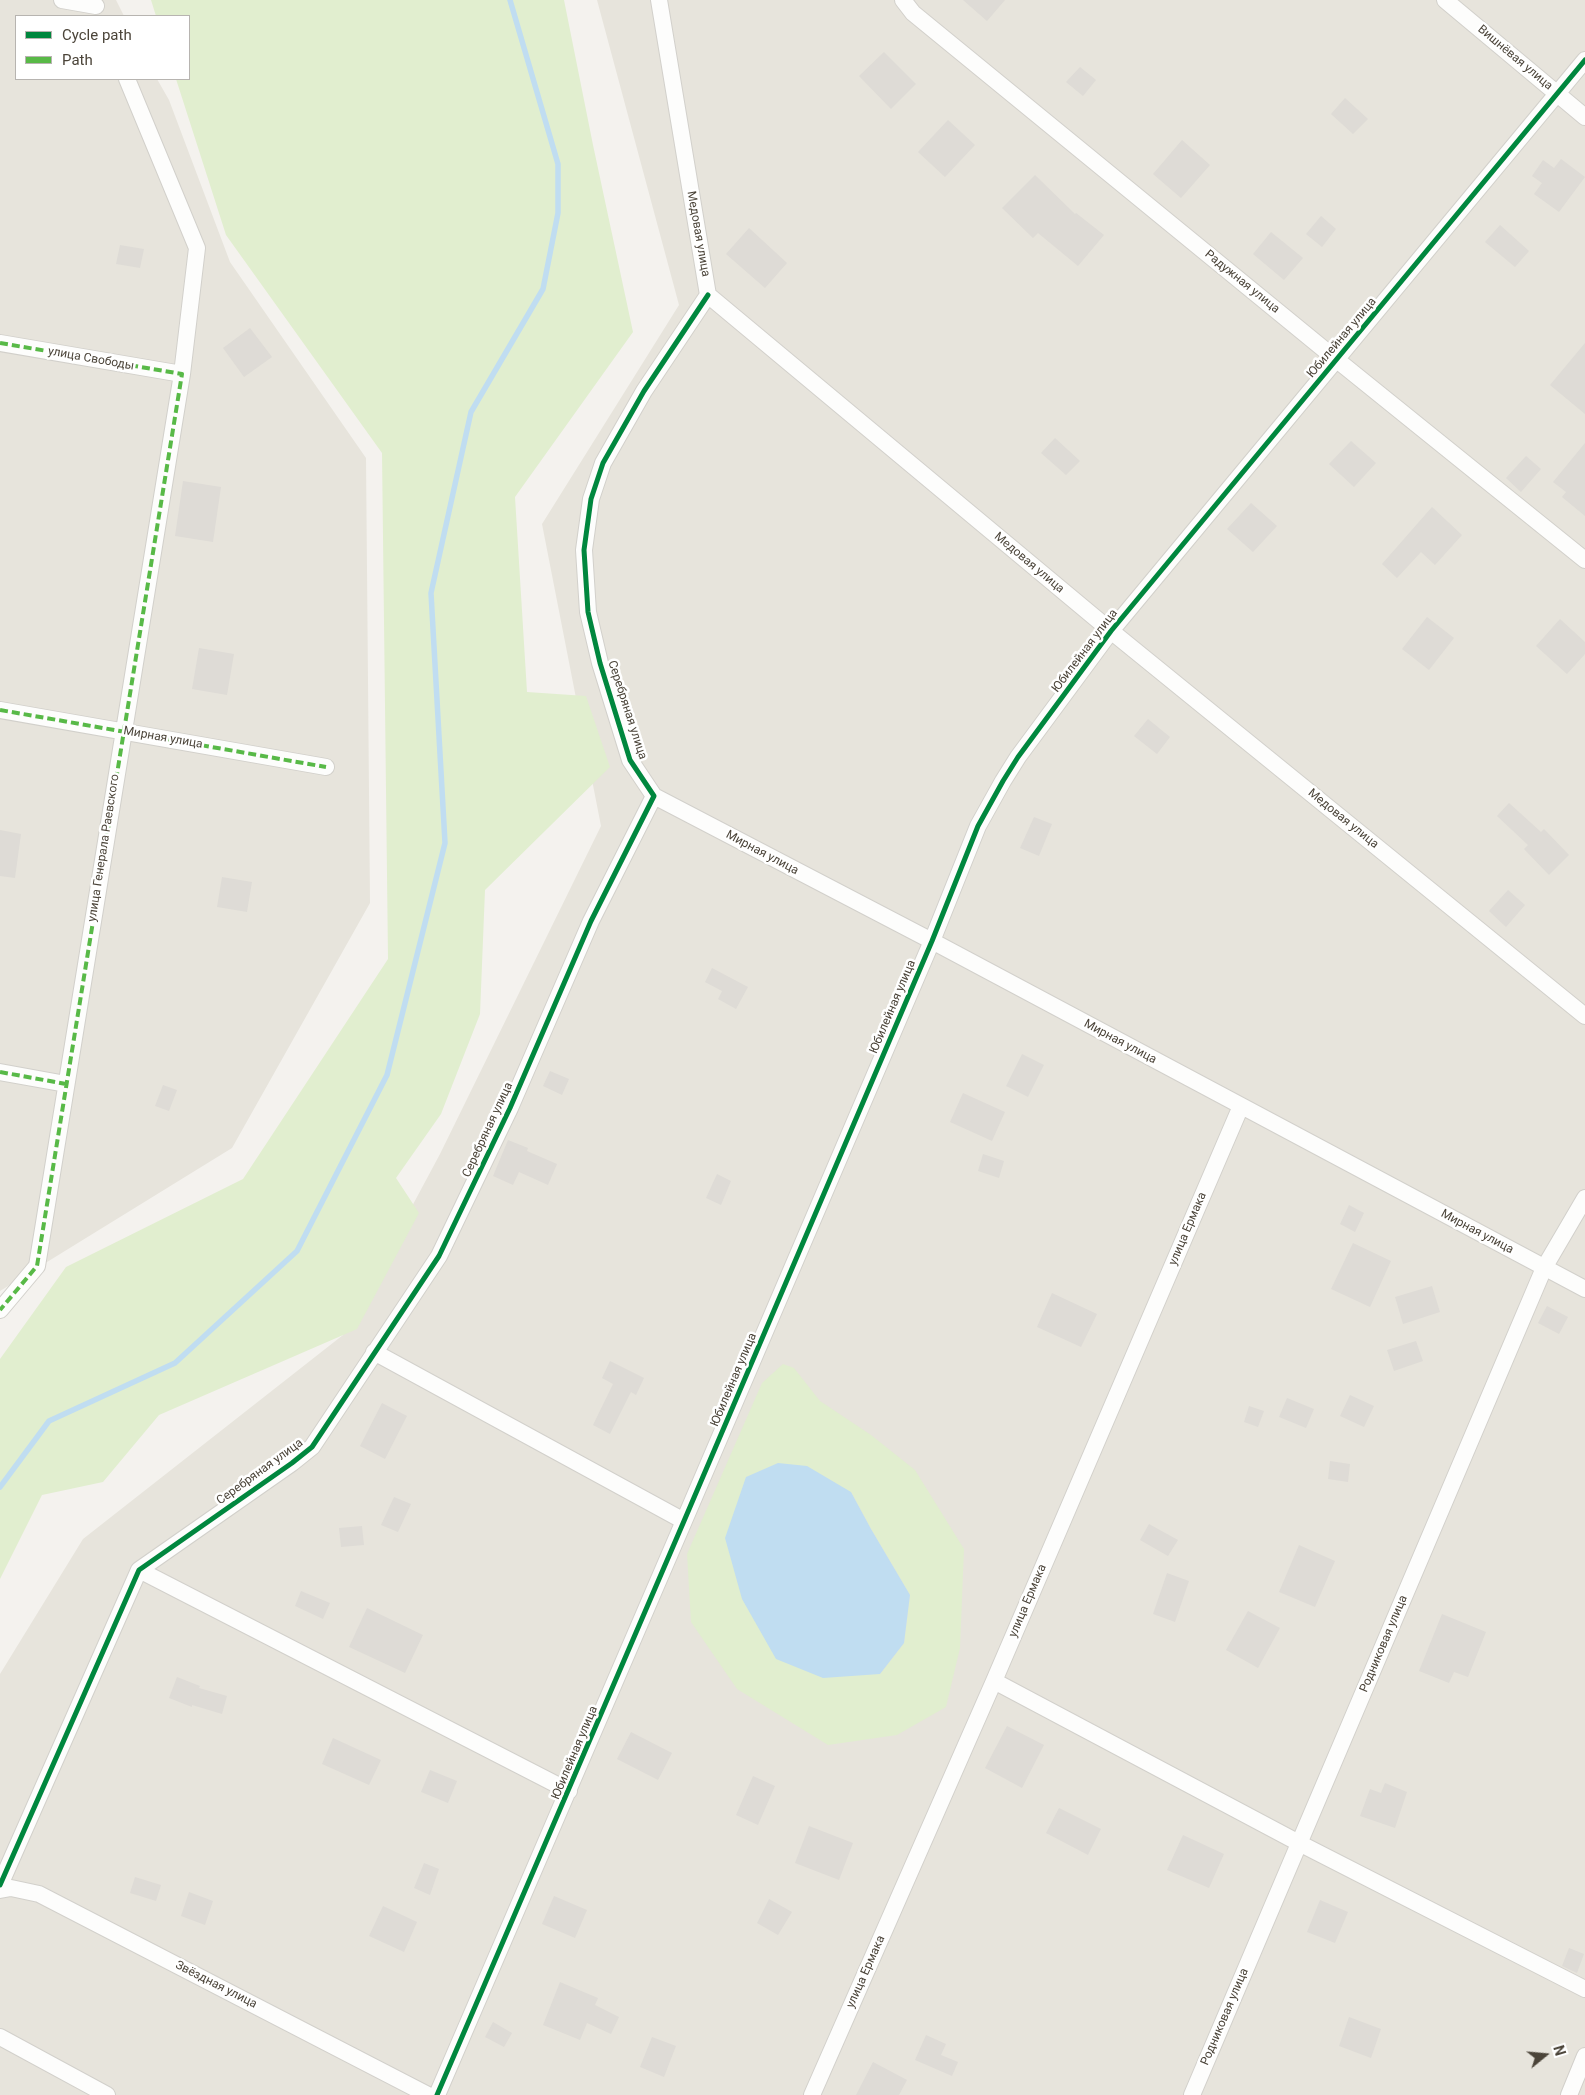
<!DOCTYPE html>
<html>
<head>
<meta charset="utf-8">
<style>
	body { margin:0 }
	#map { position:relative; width:1585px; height:2095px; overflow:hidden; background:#f4f2ee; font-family:Roboto,sans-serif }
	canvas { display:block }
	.legend { position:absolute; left:15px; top:15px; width:175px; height:65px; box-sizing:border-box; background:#fff; border:1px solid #b7b4b0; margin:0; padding:6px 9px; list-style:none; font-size:15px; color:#4b4439 }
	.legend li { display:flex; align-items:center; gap:10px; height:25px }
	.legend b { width:25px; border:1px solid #b7b4b0 }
	.north { position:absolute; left:1520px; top:2030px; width:50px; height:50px; -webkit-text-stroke:4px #fff; paint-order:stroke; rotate:73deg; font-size:14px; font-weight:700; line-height:20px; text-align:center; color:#4b4439 }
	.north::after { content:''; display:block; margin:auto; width:18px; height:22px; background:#4b4439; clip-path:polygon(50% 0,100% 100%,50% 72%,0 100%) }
</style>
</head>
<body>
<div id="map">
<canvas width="1585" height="2095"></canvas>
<ul class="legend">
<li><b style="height:6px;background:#00873e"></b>Cycle path</li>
<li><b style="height:6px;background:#58b947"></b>Path</li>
</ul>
<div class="north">N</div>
</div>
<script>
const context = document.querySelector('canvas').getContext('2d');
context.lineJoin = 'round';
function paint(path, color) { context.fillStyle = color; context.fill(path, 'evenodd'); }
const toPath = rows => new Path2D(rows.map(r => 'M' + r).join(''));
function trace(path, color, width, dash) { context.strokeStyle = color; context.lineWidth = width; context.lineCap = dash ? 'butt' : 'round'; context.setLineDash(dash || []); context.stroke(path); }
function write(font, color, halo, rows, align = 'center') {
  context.font = font + ' Roboto,sans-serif'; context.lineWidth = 5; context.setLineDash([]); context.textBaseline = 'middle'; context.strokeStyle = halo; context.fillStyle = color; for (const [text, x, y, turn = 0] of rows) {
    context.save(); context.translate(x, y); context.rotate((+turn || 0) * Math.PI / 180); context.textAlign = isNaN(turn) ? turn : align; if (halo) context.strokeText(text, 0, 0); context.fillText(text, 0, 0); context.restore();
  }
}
const residential = toPath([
	[0,0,116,0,124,16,16,16,16,79,157,79,169,100,230,262,366,458,370,903,232,1148,0,1291],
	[597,0,1585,0,1585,2095,0,2095,0,1674,83,1539,343,1335,440,1154,601,826,542,524,679,305]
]);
const green = toPath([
	[151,0,564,0,593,145,633,332,515,497,527,692,586,696,610,767,485,890,480,1014,441,1114,396,1178,419,1213,357,1329,159,1415,103,1482,42,1495,0,1579,0,1359,66,1267,243,1179,388,959,382,453,226,235,176,79,189,79,189,16,156,16],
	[783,1364,794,1368,820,1401,871,1435,915,1470,964,1549,960,1648,946,1707,897,1735,828,1745,737,1689,691,1622,687,1554,762,1383],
	[851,1492,871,1529,910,1595,904,1643,880,1674]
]);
const water = toPath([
	[778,1463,807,1466,851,1492,871,1529,910,1595,904,1643,880,1674,823,1678,776,1659,742,1599,725,1538,746,1477]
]);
const stream = toPath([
	[0,1487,49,1421,175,1363,297,1251,387,1075,445,843,431,593,471,412,543,289,558,213,558,164,510,0]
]);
const building = toPath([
	[963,0,1005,0,987,21],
	[884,52,916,84,891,109,859,76],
	[1080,67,1096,80,1083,96,1066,82],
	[1345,98,1368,119,1353,134,1331,114],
	[948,120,975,145,945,177,918,152],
	[1182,140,1210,165,1181,198,1153,174],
	[1561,159,1585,177,1559,212,1534,194,1542,183,1532,176,1543,160,1554,168],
	[1035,175,1075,214,1076,213,1104,235,1078,266,1038,233,1033,238,1002,208],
	[1321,216,1336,229,1322,247,1306,234],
	[1500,225,1529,251,1515,267,1485,242],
	[749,228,787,263,765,288,726,254],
	[1271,232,1303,258,1284,280,1253,254],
	[120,245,144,249,140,268,116,264],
	[250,328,272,357,244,377,223,348],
	[1585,343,1585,414,1550,385],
	[1055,438,1080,461,1066,475,1041,453],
	[1351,441,1376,463,1354,487,1329,464],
	[1585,443,1585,516,1562,497,1566,492,1553,482],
	[1526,456,1541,469,1521,492,1506,478],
	[183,481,221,487,213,542,175,536],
	[1251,503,1277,526,1253,552,1227,529],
	[1432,507,1462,535,1435,565,1421,552,1397,578,1382,564],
	[1427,617,1454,638,1429,670,1402,649],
	[1560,619,1585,642,1585,654,1567,674,1536,646],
	[199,648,234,654,227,695,192,689],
	[1148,719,1170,737,1157,754,1134,736],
	[1509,803,1541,832,1544,829,1569,855,1549,875,1524,849,1528,845,1497,816],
	[1034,817,1052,824,1039,856,1020,848],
	[0,830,21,834,15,878,0,876],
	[222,877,252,882,247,912,217,907],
	[1508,890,1525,905,1506,927,1489,911],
	[712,968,748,987,736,1009,718,999,722,991,705,982],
	[1022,1054,1044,1065,1028,1097,1006,1086],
	[550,1071,569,1079,562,1095,543,1086],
	[163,1085,177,1090,169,1111,155,1106],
	[963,1093,1005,1112,992,1141,950,1122],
	[508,1140,528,1148,527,1151,557,1164,548,1185,519,1172,513,1185,493,1176],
	[983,1154,1004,1161,999,1178,978,1171],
	[717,1174,731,1181,721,1205,706,1198],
	[1349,1205,1364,1213,1355,1232,1340,1224],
	[1353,1243,1391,1261,1370,1307,1331,1289],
	[1432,1286,1440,1312,1403,1324,1395,1297],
	[1052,1293,1097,1314,1081,1347,1037,1327],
	[1547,1306,1568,1317,1559,1334,1538,1323],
	[1416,1341,1423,1361,1394,1371,1387,1350],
	[610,1361,644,1378,636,1395,631,1392,610,1434,593,1425,613,1384,602,1378],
	[1350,1395,1374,1406,1364,1427,1340,1416],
	[1287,1398,1314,1409,1306,1428,1279,1417],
	[382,1403,407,1416,385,1459,360,1446],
	[1249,1406,1264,1411,1258,1427,1244,1422],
	[1330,1461,1350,1464,1348,1482,1328,1479],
	[394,1497,411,1504,398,1532,381,1525],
	[1149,1524,1178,1540,1168,1556,1140,1540],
	[362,1526,364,1545,341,1547,339,1528],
	[1299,1545,1335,1561,1315,1607,1279,1592],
	[1167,1573,1189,1581,1175,1622,1153,1614],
	[301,1591,330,1603,323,1619,295,1606],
	[367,1608,423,1635,405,1673,349,1647],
	[1248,1611,1280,1628,1258,1668,1226,1650],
	[1442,1614,1486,1632,1468,1677,1454,1672,1449,1683,1419,1671],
	[177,1677,200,1686,199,1688,227,1696,222,1714,192,1705,192,1707,169,1698],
	[1007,1726,1044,1745,1022,1788,985,1768],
	[631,1732,672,1753,658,1780,617,1759],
	[333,1738,381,1760,369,1785,322,1764],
	[430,1770,457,1781,448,1803,421,1792],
	[753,1776,775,1786,758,1825,736,1815],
	[1385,1783,1407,1792,1395,1828,1360,1816,1370,1789,1381,1793],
	[1059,1808,1101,1829,1088,1855,1046,1833],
	[809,1826,853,1843,839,1880,795,1863],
	[1183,1835,1224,1854,1209,1888,1167,1870],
	[424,1863,439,1869,430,1895,414,1888],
	[135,1877,161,1885,156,1901,130,1893],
	[189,1892,213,1901,205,1925,181,1916],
	[554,1896,587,1910,575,1938,542,1924],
	[769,1899,792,1912,778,1935,757,1923],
	[1320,1900,1348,1912,1335,1943,1307,1932],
	[383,1906,417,1922,404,1952,369,1936],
	[1569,1948,1584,1954,1577,1973,1562,1966],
	[560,1982,598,1998,595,2005,619,2017,611,2034,587,2023,580,2040,543,2025],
	[1349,2017,1381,2029,1371,2058,1339,2046],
	[493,2022,512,2033,504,2047,485,2037],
	[926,2035,946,2044,941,2055,958,2062,952,2076,915,2060],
	[652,2037,676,2046,664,2077,640,2067],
	[873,2062,907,2080,899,2095,856,2095]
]);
const minor = toPath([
	[62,0,96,6],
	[659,0,708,295,1111,631,1585,1016],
	[903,0,913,13,1337,360,1585,560],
	[1445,0,1585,117],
	[0,343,182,374],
	[0,710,326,767],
	[654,796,932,941,1585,1289],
	[0,1072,66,1084],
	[0,1310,37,1266,182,374,197,248,127,79],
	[374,1352,684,1521],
	[139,1570,569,1791],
	[994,1681,1299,1843,1585,1989],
	[0,1885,139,1570,292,1463,312,1447,439,1256,510,1108,591,921,654,796,630,760,600,663,588,612,584,550,591,499,603,463,644,391,708,295],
	[0,1890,11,1888,39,1894,428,2095],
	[0,2037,107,2095],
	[437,2095,684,1521,932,941,978,826,1003,781,1018,757,1111,631,1585,60],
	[812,2095,994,1681,1241,1106],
	[1192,2095,1544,1268,1585,1198],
	[1569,2095,1585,2056]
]);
const quiet = toPath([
	[0,343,182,374,37,1266,0,1310],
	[0,710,326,767],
	[0,1072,66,1084]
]);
const cycleway = toPath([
	[0,1885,139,1570,292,1463,312,1447,439,1256,510,1108,591,921,654,796,630,760,600,663,588,612,584,550,591,499,603,463,644,391,708,295],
	[437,2095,684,1521,932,941,978,826,1003,781,1018,757,1111,631,1585,60]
]);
const streetNames = [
	["Вишнёвая улица",1515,58,40],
	["Медовая улица",698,234,80],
	["Радужная улица",1242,282,39],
	["Юбилейная улица",1342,338,-50],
	["улица Свободы",91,359,10],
	["Медовая улица",1029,563,40],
	["Юбилейная улица",1085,651,-53],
	["Серебряная улица",627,710,72],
	["Мирная улица",163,738,10],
	["Медовая улица",1343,819,39],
	["улица Генерала Раевского",104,848,-81],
	["Мирная улица",762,853,28],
	["Юбилейная улица",893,1007,-67],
	["Мирная улица",1120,1042,28],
	["Серебряная улица",488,1130,-65],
	["улица Ермака",1188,1229,-67],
	["Мирная улица",1477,1232,28],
	["Юбилейная улица",734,1380,-67],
	["Серебряная улица",260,1472,-36],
	["улица Ермака",1028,1601,-67],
	["Родниковая улица",1384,1644,-67],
	["Юбилейная улица",575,1753,-67],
	["улица Ермака",866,1972,-66],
	["Звёздная улица",216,1985,27],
	["Родниковая улица",1225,2017,-67]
];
paint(residential, '#e7e4dc');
paint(green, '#e1eecf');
paint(water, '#c0ddf1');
trace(stream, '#c0ddf1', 5.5);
paint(building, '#dedbd6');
trace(minor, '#d2d0cb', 18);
trace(minor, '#fdfdfc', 16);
trace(quiet, '#58b947', 4, [8, 4]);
trace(cycleway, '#00873e', 5);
write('12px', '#4b4439', '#fff', streetNames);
</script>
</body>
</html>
